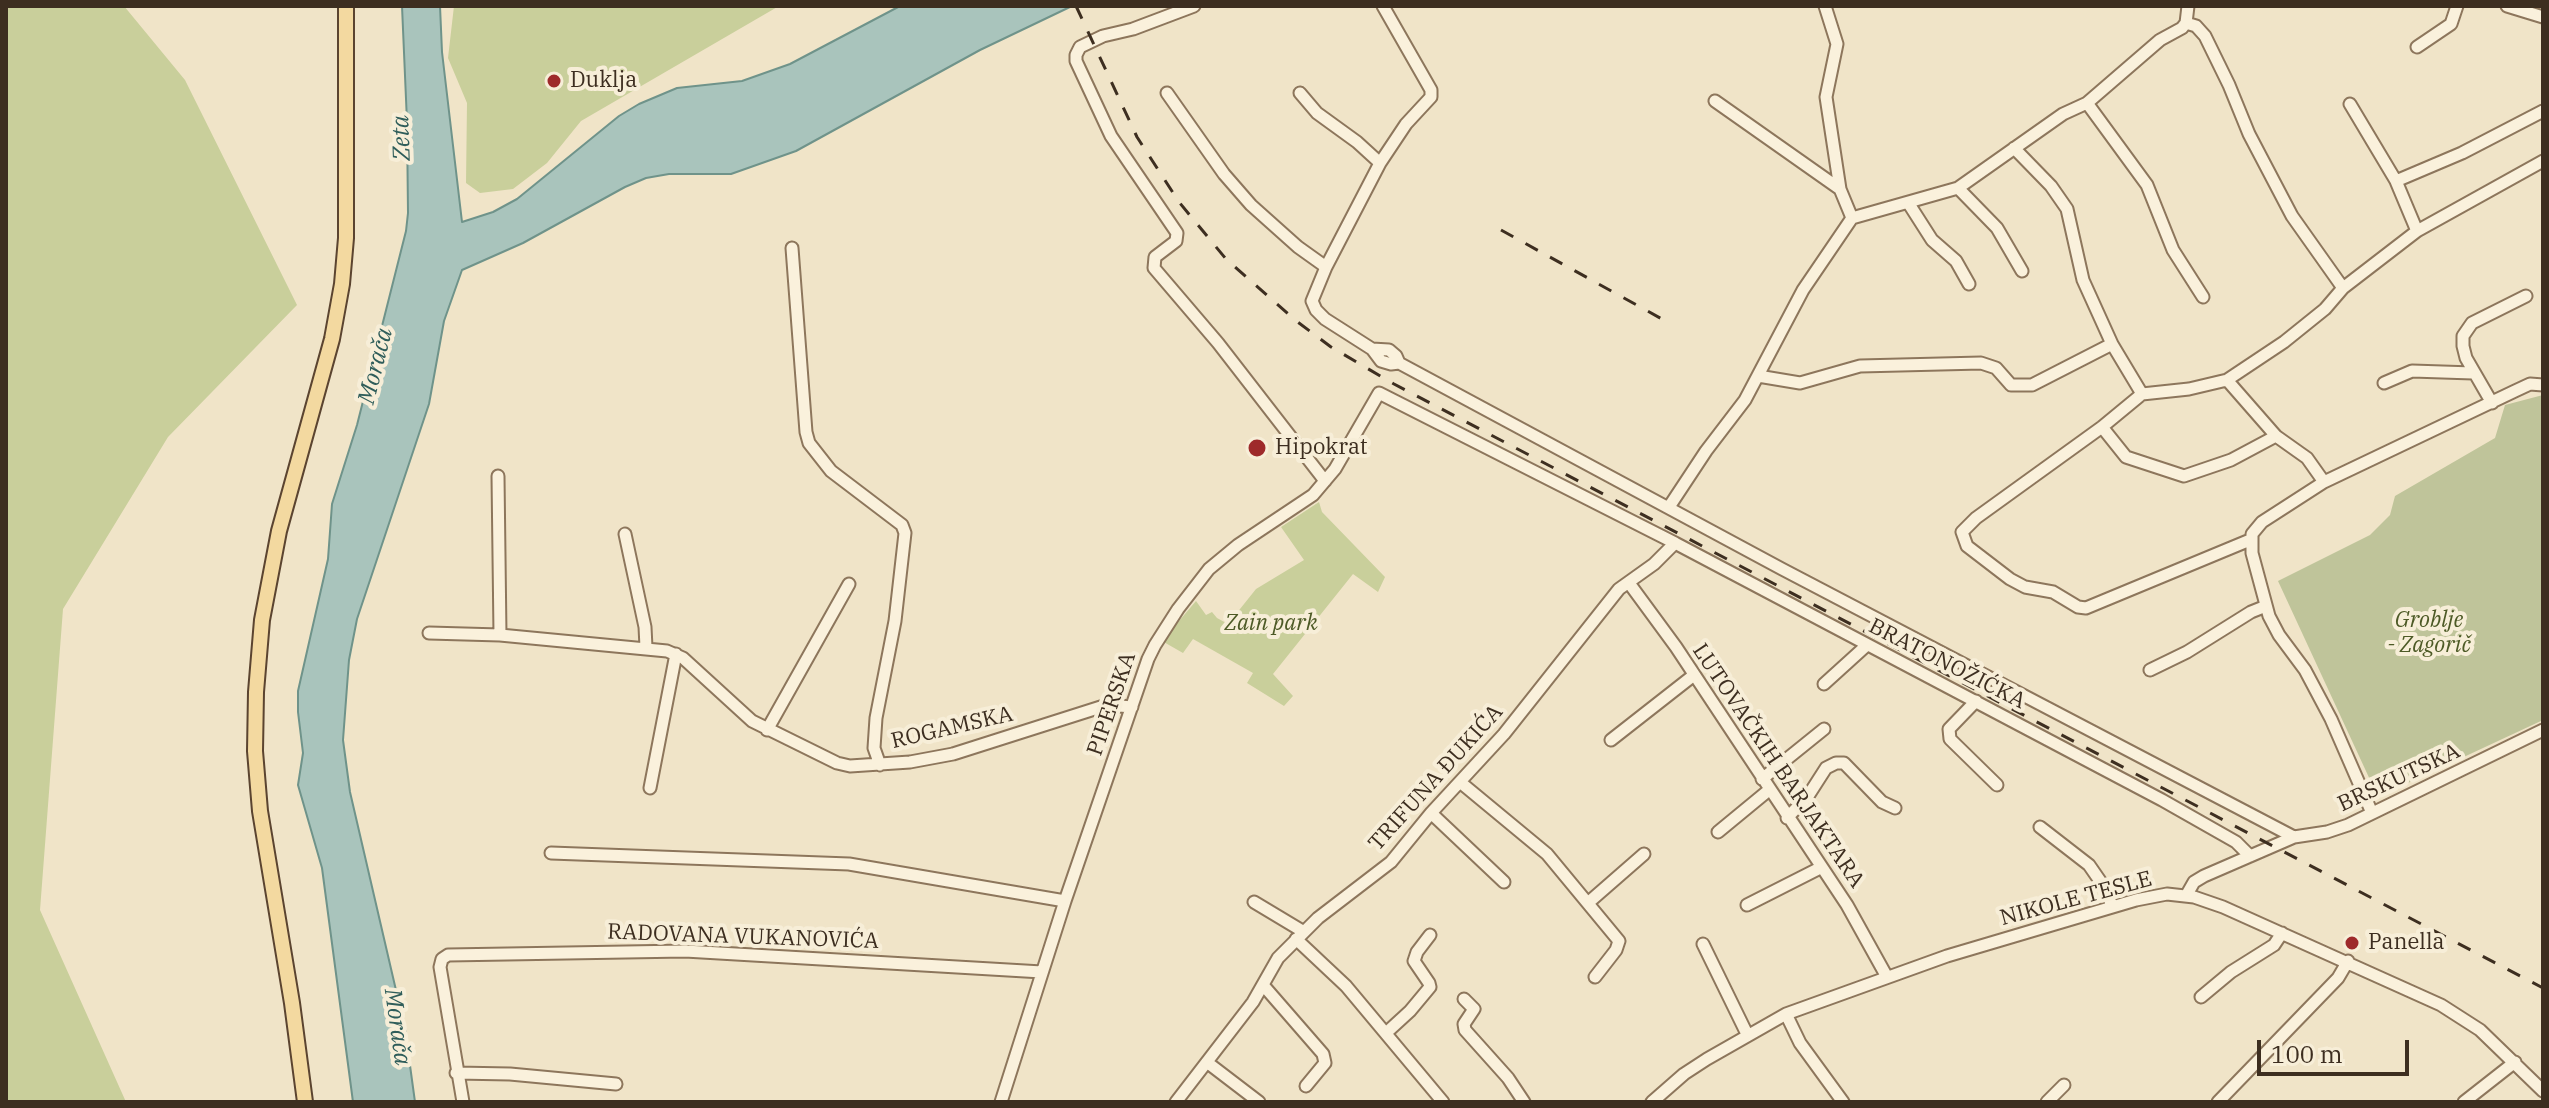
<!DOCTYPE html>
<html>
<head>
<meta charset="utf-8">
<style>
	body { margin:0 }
	#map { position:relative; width:2549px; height:1108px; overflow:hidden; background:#f0e4c8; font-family:"IBM Plex Serif",serif }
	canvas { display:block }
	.frame { position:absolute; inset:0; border:8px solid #3d2e20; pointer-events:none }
	.scale { position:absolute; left:2257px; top:1040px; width:152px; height:36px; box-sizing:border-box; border:4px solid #3d2e20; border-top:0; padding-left:10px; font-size:24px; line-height:28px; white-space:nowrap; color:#3d2e20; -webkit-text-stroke:6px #f7eed8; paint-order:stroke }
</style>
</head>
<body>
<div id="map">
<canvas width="2549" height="1108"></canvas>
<div class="frame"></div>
<div class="scale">100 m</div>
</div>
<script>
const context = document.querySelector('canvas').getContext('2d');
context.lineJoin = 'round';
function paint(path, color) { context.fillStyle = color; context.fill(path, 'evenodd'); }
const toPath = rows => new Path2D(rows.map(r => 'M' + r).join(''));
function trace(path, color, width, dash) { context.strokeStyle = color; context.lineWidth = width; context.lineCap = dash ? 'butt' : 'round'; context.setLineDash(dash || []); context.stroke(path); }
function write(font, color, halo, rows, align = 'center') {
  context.font = font + ' "IBM Plex Serif",serif'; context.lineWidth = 8; context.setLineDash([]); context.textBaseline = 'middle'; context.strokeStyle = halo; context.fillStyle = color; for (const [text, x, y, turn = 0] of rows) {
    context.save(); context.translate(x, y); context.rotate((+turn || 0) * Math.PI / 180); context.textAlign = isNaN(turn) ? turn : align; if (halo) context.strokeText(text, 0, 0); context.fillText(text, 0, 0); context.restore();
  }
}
const green = toPath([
	[6,6,124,6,185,80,297,305,168,437,63,609,40,910,126,1102,6,1102],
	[454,6,779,6,581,121,547,163,513,189,480,193,466,183,467,103,448,58],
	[1319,502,1322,512,1385,577,1378,592,1353,574,1273,674,1293,696,1284,706,1247,683,1253,673,1193,639,1183,653,1162,641,1196,601,1206,615,1212,612,1217,618,1228,624,1256,589,1304,560,1281,527]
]);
const cemetery = toPath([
	[2543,395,2543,720,2378,797,2278,581,2370,535,2390,515,2395,496,2495,438,2505,405]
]);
const water = toPath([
	[402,6,440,6,442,52,462,222,493,212,517,199,619,116,639,104,677,88,742,81,790,64,900,6,1072,6,980,50,796,151,731,174,669,174,646,178,625,187,523,243,462,270,444,321,429,404,357,619,349,660,343,740,350,792,405,1029,415,1102,353,1102,322,868,298,785,303,753,298,712,298,691,328,559,332,504,357,425,406,231,408,213,407,122,402,6]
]);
const minor = toPath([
	[1194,6,1133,29,1103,36,1080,47,1076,55,1076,61,1111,136,1177,233,1176,241,1155,257,1154,268,1218,343,1325,481],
	[1383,6,1431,90,1431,97,1406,124,1380,163,1326,267,1312,301,1316,310,1325,319,1372,349,1389,350,1396,356,1399,363,1782,569,2294,837],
	[1825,6,1837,44,1826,97,1840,189,1852,218],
	[2507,6,2543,17],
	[2186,23,2196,26,2205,36,2229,85,2249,134,2292,216,2343,288],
	[2417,47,2451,24,2457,6],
	[1167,93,1224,174,1251,205,1298,247,1326,267],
	[1300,93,1317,113,1357,142,1380,163],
	[1715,101,1840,189],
	[2087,103,2147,185,2173,250,2203,297],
	[2350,104,2396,181,2417,231],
	[2014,148,2051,186,2067,209,2083,280,2112,344,2142,394],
	[2396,181,2462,153,2543,111],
	[1958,188,1997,228,2022,271],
	[1909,204,1932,240,1956,261,1969,284],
	[792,248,806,432,809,443,831,471,902,525,905,533,895,621,876,718,874,748,880,765],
	[1372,349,1381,361,1391,364,1399,363],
	[1758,376,1800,383,1860,366,1981,363,1996,368,2011,385,2032,385,2112,344],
	[2227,380,2276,436,2307,458,2324,482],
	[2384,383,2412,371,2473,373],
	[2492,403,2466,358,2463,346,2463,336,2472,323,2526,296],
	[2102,427,2126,457,2184,476,2231,460,2276,436],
	[498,476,500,635],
	[1669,507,1706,451,1745,400,1803,290,1852,218,1958,188,2063,114,2087,103,2160,40,2182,28,2186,23,2188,6],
	[625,534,645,627,646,647],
	[2250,540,2086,608,2078,607,2053,592,2025,587,2010,579,1967,546,1962,532,1976,518,2102,427,2142,394,2189,389,2227,380,2284,342,2325,309,2343,288,2417,231,2543,161],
	[1629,583,1676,647,1847,905,1887,977],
	[429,633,500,635,667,651,683,658,752,721,837,763,850,766,910,762,953,754,1107,705,1132,707],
	[2150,670,2187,652,2251,612,2266,606],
	[1824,684,1867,645],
	[1976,701,1949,729,1950,739,1997,785],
	[767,730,849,584],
	[1611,740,1694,675],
	[1762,779,1824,729],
	[1460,782,1547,854,1619,941,1616,950,1595,977],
	[650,788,676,654],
	[1431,813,1504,882],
	[2372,813,2331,719,2305,670,2279,635,2269,616,2252,553,2252,534,2262,522,2324,482,2515,391,2530,384,2543,385],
	[1787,818,1808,796,1826,768,1836,763,1844,763,1882,802,1895,808],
	[2040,827,2089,865,2107,891,2112,907],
	[1718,832,1769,790],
	[551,853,849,864,1065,901],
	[2186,896,2194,882,2204,876,2294,837,2327,832,2348,825,2543,730],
	[1254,902,1304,932],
	[1589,902,1644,854],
	[1747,905,1820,868],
	[1296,939,1346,986,1443,1102],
	[1703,944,1747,1034],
	[1263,985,1323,1054,1325,1063,1306,1086],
	[2201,997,2231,972,2274,945,2282,933],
	[1464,999,1474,1009,1464,1024,1465,1030,1508,1078,1524,1102],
	[1786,1014,1800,1043,1843,1102],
	[1386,1033,1410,1011,1430,987,1429,983,1414,961,1417,952,1430,935],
	[1208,1063,1259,1102],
	[456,1073,510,1074,616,1084],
	[463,1102,440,967,442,959,448,955,685,951,1042,972],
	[1001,1102,1065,901,1148,659,1155,645,1178,609,1209,569,1238,545,1313,495,1335,469,1379,393,1675,543],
	[1176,1102,1253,1002,1278,958,1318,918,1391,862,1431,813,1504,734,1619,589,1654,564,1675,543,2162,800,2236,842,2250,856],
	[1652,1102,1684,1074,1707,1059,1786,1014,1947,956,2136,900,2167,894,2194,897,2223,907,2441,1005,2480,1030,2543,1091],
	[2047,1102,2064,1085],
	[2218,1102,2338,978,2348,961],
	[2464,1102,2515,1062]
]);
const major = toPath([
	[305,1102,292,1003,260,811,255,751,256,692,262,620,279,531,332,339,342,284,346,238,346,6]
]);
const rail = toPath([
	[1076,6,1137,137,1179,202,1226,259,1295,320,1331,347,1394,384,2543,988],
	[1501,230,1671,324]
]);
const markers = [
	[554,81,8,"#9e2a2b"],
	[1257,448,10,"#9e2a2b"],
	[2352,943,8,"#9e2a2b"]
];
const poiNames = [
	["Duklja",570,81],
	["Hipokrat",1275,448],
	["Panella",2368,943]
];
const parkNames = [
	["Groblje",2429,621],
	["- Zagorič",2429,646],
	["Zain park",1271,624]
];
const streetNames = [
	["BRATONOŽIĆKA",1947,664,27],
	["PIPERSKA",1112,704,-71],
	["ROGAMSKA",952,728,-13],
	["LUTOVAČKIH BARJAKTARA",1778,766,56],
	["TRIFUNA ĐUKIĆA",1436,778,-48],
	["BRSKUTSKA",2399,778,-25],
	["NIKOLE TESLE",2076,899,-15],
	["RADOVANA VUKANOVIĆA",743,937,2]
];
const waterNames = [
	["Zeta",402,138,-92],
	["Morača",376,366,-76],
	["Morača",397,1027,82]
];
paint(green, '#c9cf9b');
paint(cemetery, '#bfc49a');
paint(water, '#a9c4bc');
trace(water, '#6f938a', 2);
trace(minor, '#8d765c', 15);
trace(major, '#5b4430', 18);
trace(minor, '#faf1dc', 11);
trace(major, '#f3d9a0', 14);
trace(rail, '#3d2e20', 3, [14, 14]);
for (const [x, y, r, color] of markers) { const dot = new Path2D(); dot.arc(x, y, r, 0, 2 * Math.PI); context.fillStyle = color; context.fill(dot); trace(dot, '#f7eed8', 3); }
write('22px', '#3d2e20', '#f7eed8', poiNames, 'left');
write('italic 22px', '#4d5a26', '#f7eed8', parkNames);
write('22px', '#3d2e20', '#f7eed8', streetNames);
write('italic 24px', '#2f5d5a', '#f7eed8', waterNames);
</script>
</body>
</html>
